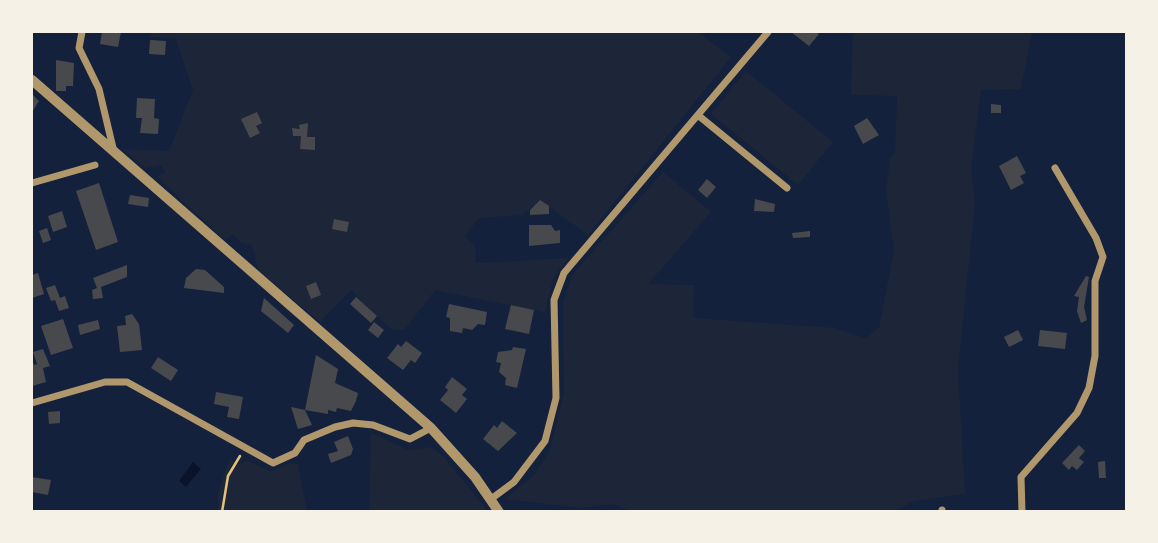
<!DOCTYPE html>
<html>
<head>
<meta charset="utf-8">
<style>
	body { margin:0 }
	#map { position:relative; width:1158px; height:543px; overflow:hidden; background:#14213d; font-family:Jost,sans-serif }
	canvas { display:block }
	.frame { position:absolute; inset:0; border:33px solid #f6f1e7; pointer-events:none }
</style>
</head>
<body>
<div id="map">
<canvas width="1158" height="543"></canvas>
<div class="frame"></div>
</div>
<script>
const context = document.querySelector('canvas').getContext('2d');
context.lineJoin = 'round';
function paint(path, color) { context.fillStyle = color; context.fill(path, 'evenodd'); }
const toPath = rows => new Path2D(rows.map(r => 'M' + r).join(''));
function trace(path, color, width, dash) { context.strokeStyle = color; context.lineWidth = width; context.lineCap = dash ? 'butt' : 'round'; context.setLineDash(dash || []); context.stroke(path); }
const green = toPath([
	[151,32,698,32,731,57,588,235,540,200,522,215,479,218,465,236,475,246,476,263,568,258,553,279,545,312,435,290,405,329,392,330,362,303,352,289,320,322,258,270,252,245,242,243,233,234,225,240,157,177,165,173,161,165,145,168,123,149,169,151,193,90,176,39,150,37],
	[853,32,1032,32,1021,89,981,90,971,169,975,204,958,369,965,494,914,501,892,512,635,512,612,504,581,508,505,499,534,475,550,450,564,393,563,303,572,275,663,172,711,212,648,284,694,285,693,318,835,328,865,338,879,328,894,251,886,189,890,159,895,152,897,96,851,95],
	[746,71,833,142,798,185,711,114],
	[371,433,408,450,431,447,442,455,488,511,369,511],
	[230,459,237,464,247,461,271,471,290,463,298,464,307,511,218,511,218,492]
]);
const water = toPath([
	[193,462,201,469,186,487,179,481]
]);
const building = toPath([
	[102,32,121,32,118,47,100,44],
	[791,32,816,32,819,34,809,46],
	[150,40,166,41,165,55,149,54],
	[56,60,74,63,73,86,66,86,66,91,56,91],
	[32,94,39,101,32,112],
	[137,98,155,99,154,118,159,119,158,134,140,133,142,118,136,118],
	[991,104,1001,105,1001,113,991,113],
	[257,112,262,123,256,126,260,133,250,138,241,119],
	[867,118,879,135,863,144,854,126],
	[308,123,307,137,315,137,315,150,300,149,301,136,293,136,292,128,300,129,299,125],
	[1017,156,1026,173,1020,176,1024,183,1011,190,999,166],
	[707,179,716,187,707,198,698,190],
	[99,183,118,242,96,250,76,191],
	[130,195,149,198,148,207,128,204],
	[755,199,775,204,774,212,754,211],
	[540,200,549,206,549,214,530,215,530,210],
	[62,211,67,227,53,232,48,216],
	[334,219,349,222,347,232,332,229],
	[529,225,551,225,555,231,560,230,560,243,529,246],
	[47,228,51,240,43,243,39,231],
	[810,231,810,237,793,238,792,233],
	[127,265,127,277,101,287,103,298,93,299,92,290,97,288,93,278],
	[196,269,205,270,224,287,224,293,184,288,186,278],
	[38,273,44,294,32,298,32,275],
	[1086,276,1089,277,1084,307,1087,320,1081,323,1077,311,1079,297,1074,296],
	[316,282,321,295,311,299,306,286],
	[55,285,60,298,65,296,69,308,59,311,55,300,51,301,46,288],
	[356,297,377,316,371,323,350,304],
	[264,298,294,325,288,333,261,311],
	[449,304,487,312,485,325,478,324,472,330,463,328,462,333,450,331,450,318,446,317],
	[511,305,534,310,529,334,505,329],
	[132,314,139,324,142,350,120,352,117,326,126,325,125,316],
	[63,319,73,348,51,355,41,326],
	[98,320,100,329,80,335,78,325],
	[374,322,384,330,378,338,368,330],
	[1018,330,1023,340,1009,347,1004,337],
	[1040,330,1067,333,1065,349,1038,346],
	[406,341,422,353,415,363,411,360,403,370,387,358,398,344,401,347],
	[513,347,526,349,517,388,505,385,506,378,499,372,501,363,496,362,498,352,512,350],
	[43,349,50,366,43,368,46,382,32,386,32,360,34,365,37,364,33,352],
	[316,355,338,369,335,383,358,393,356,401,351,411,337,408,336,412,328,410,328,414,305,410,312,425,298,429,291,407,305,410],
	[158,357,178,370,171,381,151,368],
	[452,377,467,389,462,395,467,399,456,413,440,400,448,390,445,387],
	[216,392,243,397,239,419,227,417,229,407,214,404],
	[60,411,60,423,49,424,48,412],
	[502,421,517,433,498,451,483,439,494,425,497,428],
	[348,436,353,449,351,455,331,463,328,454,338,451,334,442],
	[1079,445,1085,451,1079,458,1084,462,1077,470,1072,466,1069,470,1062,463],
	[1105,461,1106,478,1099,478,1098,462],
	[32,477,51,480,48,495,32,492]
]);
const path = toPath([
	[222,512,228,476,240,456]
]);
const minor = toPath([
	[82,32,79,48,99,89,114,152],
	[699,116,787,188],
	[32,183,95,165],
	[32,403,105,382,127,382,273,463,295,453,304,440,335,427,353,423,373,425,410,439,431,428],
	[491,499,514,482,545,441,556,398,554,300,564,273,768,32],
	[942,510,942,512],
	[1022,512,1021,477,1077,413,1089,388,1095,356,1095,281,1103,257,1096,238,1055,168]
]);
const tertiary = toPath([
	[32,80,431,428,475,477,499,512]
]);
paint(green, '#1d2539');
paint(water, '#0b132b');
paint(building, '#48494c');
trace(path, '#e5c07b', 2.5);
trace(minor, '#b1986c', 7);
trace(tertiary, '#b1986c', 10);
</script>
</body>
</html>
